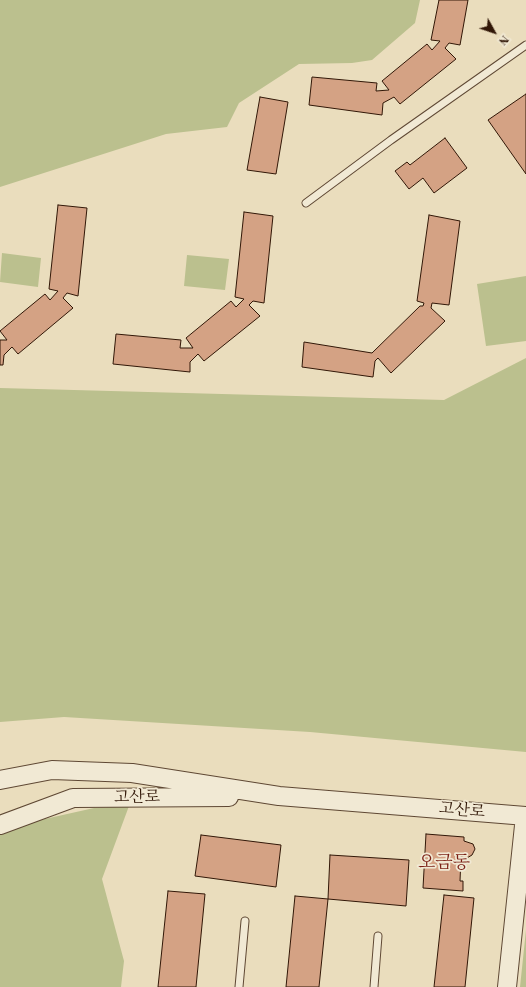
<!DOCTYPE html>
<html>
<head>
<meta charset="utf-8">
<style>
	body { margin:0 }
	#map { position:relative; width:526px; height:987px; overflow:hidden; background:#eaddbd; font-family:"Libre Bodoni",serif }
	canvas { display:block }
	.north { position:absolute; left:474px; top:12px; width:40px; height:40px; -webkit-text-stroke:3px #f1e9d4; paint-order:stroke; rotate:130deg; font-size:11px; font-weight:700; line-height:16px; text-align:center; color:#311707 }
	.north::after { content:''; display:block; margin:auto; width:14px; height:18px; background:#311707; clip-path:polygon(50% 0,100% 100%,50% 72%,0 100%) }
</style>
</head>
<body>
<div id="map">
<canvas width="526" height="987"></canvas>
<div class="north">N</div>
</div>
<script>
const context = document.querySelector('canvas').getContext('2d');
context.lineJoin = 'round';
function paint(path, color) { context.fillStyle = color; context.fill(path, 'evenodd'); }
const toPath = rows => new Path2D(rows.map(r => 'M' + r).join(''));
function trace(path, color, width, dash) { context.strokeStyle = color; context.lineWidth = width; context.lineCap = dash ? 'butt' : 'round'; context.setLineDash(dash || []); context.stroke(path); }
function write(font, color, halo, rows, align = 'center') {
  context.font = font + ' "Libre Bodoni","Noto Serif KR",serif'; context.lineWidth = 3.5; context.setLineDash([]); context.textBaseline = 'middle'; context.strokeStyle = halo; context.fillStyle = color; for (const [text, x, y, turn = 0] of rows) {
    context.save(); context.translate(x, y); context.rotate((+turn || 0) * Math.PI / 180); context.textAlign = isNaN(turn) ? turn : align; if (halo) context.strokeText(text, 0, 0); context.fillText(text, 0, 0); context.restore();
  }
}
const green = toPath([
	[0,0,420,0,415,23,372,60,352,63,299,64,239,103,227,127,166,134,0,187],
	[2,253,41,258,38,287,0,282],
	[187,255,229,259,225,290,184,286],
	[526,276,526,341,486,346,477,284],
	[526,358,526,752,310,732,64,717,0,722,0,388,444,400],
	[129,806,102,879,124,961,121,987,0,987,0,829,94,808],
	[526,930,526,987,520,987]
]);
const building = toPath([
	[439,0,468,0,460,45,449,43,445,48,456,59,400,104,394,97,383,103,382,115,309,105,312,77,377,83,376,91,389,90,382,81,427,44,432,50,440,41,431,40,439,0],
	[526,94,526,174,488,120,526,94],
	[260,97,288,102,276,174,247,170,260,97],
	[445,138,467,168,434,193,423,178,409,189,395,171,407,162,410,165,445,138],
	[58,205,87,208,78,296,67,293,63,298,73,308,18,354,12,347,4,355,3,365,0,365,0,340,7,340,0,331,45,294,50,300,58,291,49,289,58,205],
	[244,212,273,216,264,303,253,301,249,305,260,316,204,361,198,354,190,362,190,372,113,364,116,334,181,340,180,348,193,348,186,338,231,301,236,307,244,299,235,297,244,212],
	[429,215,460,221,449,305,432,303,431,308,445,321,391,373,378,358,375,361,373,377,302,367,304,342,372,353,420,306,423,306,424,303,417,301,429,215],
	[426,834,464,837,464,841,473,844,475,849,472,855,467,858,461,857,460,881,463,881,463,891,423,888,426,834],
	[201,835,281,845,276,887,195,876,201,835],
	[330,855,409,860,406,906,328,899,330,855],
	[168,891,205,894,196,987,158,987,168,891],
	[444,895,474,898,465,987,434,987,444,895],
	[295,896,328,899,319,987,286,987,295,896]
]);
const service = toPath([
	[306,203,391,140,526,45],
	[239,987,245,921],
	[374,987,378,936]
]);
const tertiary = toPath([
	[0,780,52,770,132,773,279,796,526,816],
	[0,825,73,798,229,797],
	[507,987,525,816]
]);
const streetNames = [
	["고산로",137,798,-1],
	["고산로",462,811,5]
];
const quarterNames = [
	["오금동",444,864]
];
paint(green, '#bbc08e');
paint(building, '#d4a284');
trace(building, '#311707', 1);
trace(service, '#5f4834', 9);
trace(tertiary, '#5f4834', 20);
trace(service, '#f1e9d4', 7);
trace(tertiary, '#f1e9d4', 18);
write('16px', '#311707', '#f1e9d4', streetNames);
write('18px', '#7a1f14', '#f1e9d4', quarterNames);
</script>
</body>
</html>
